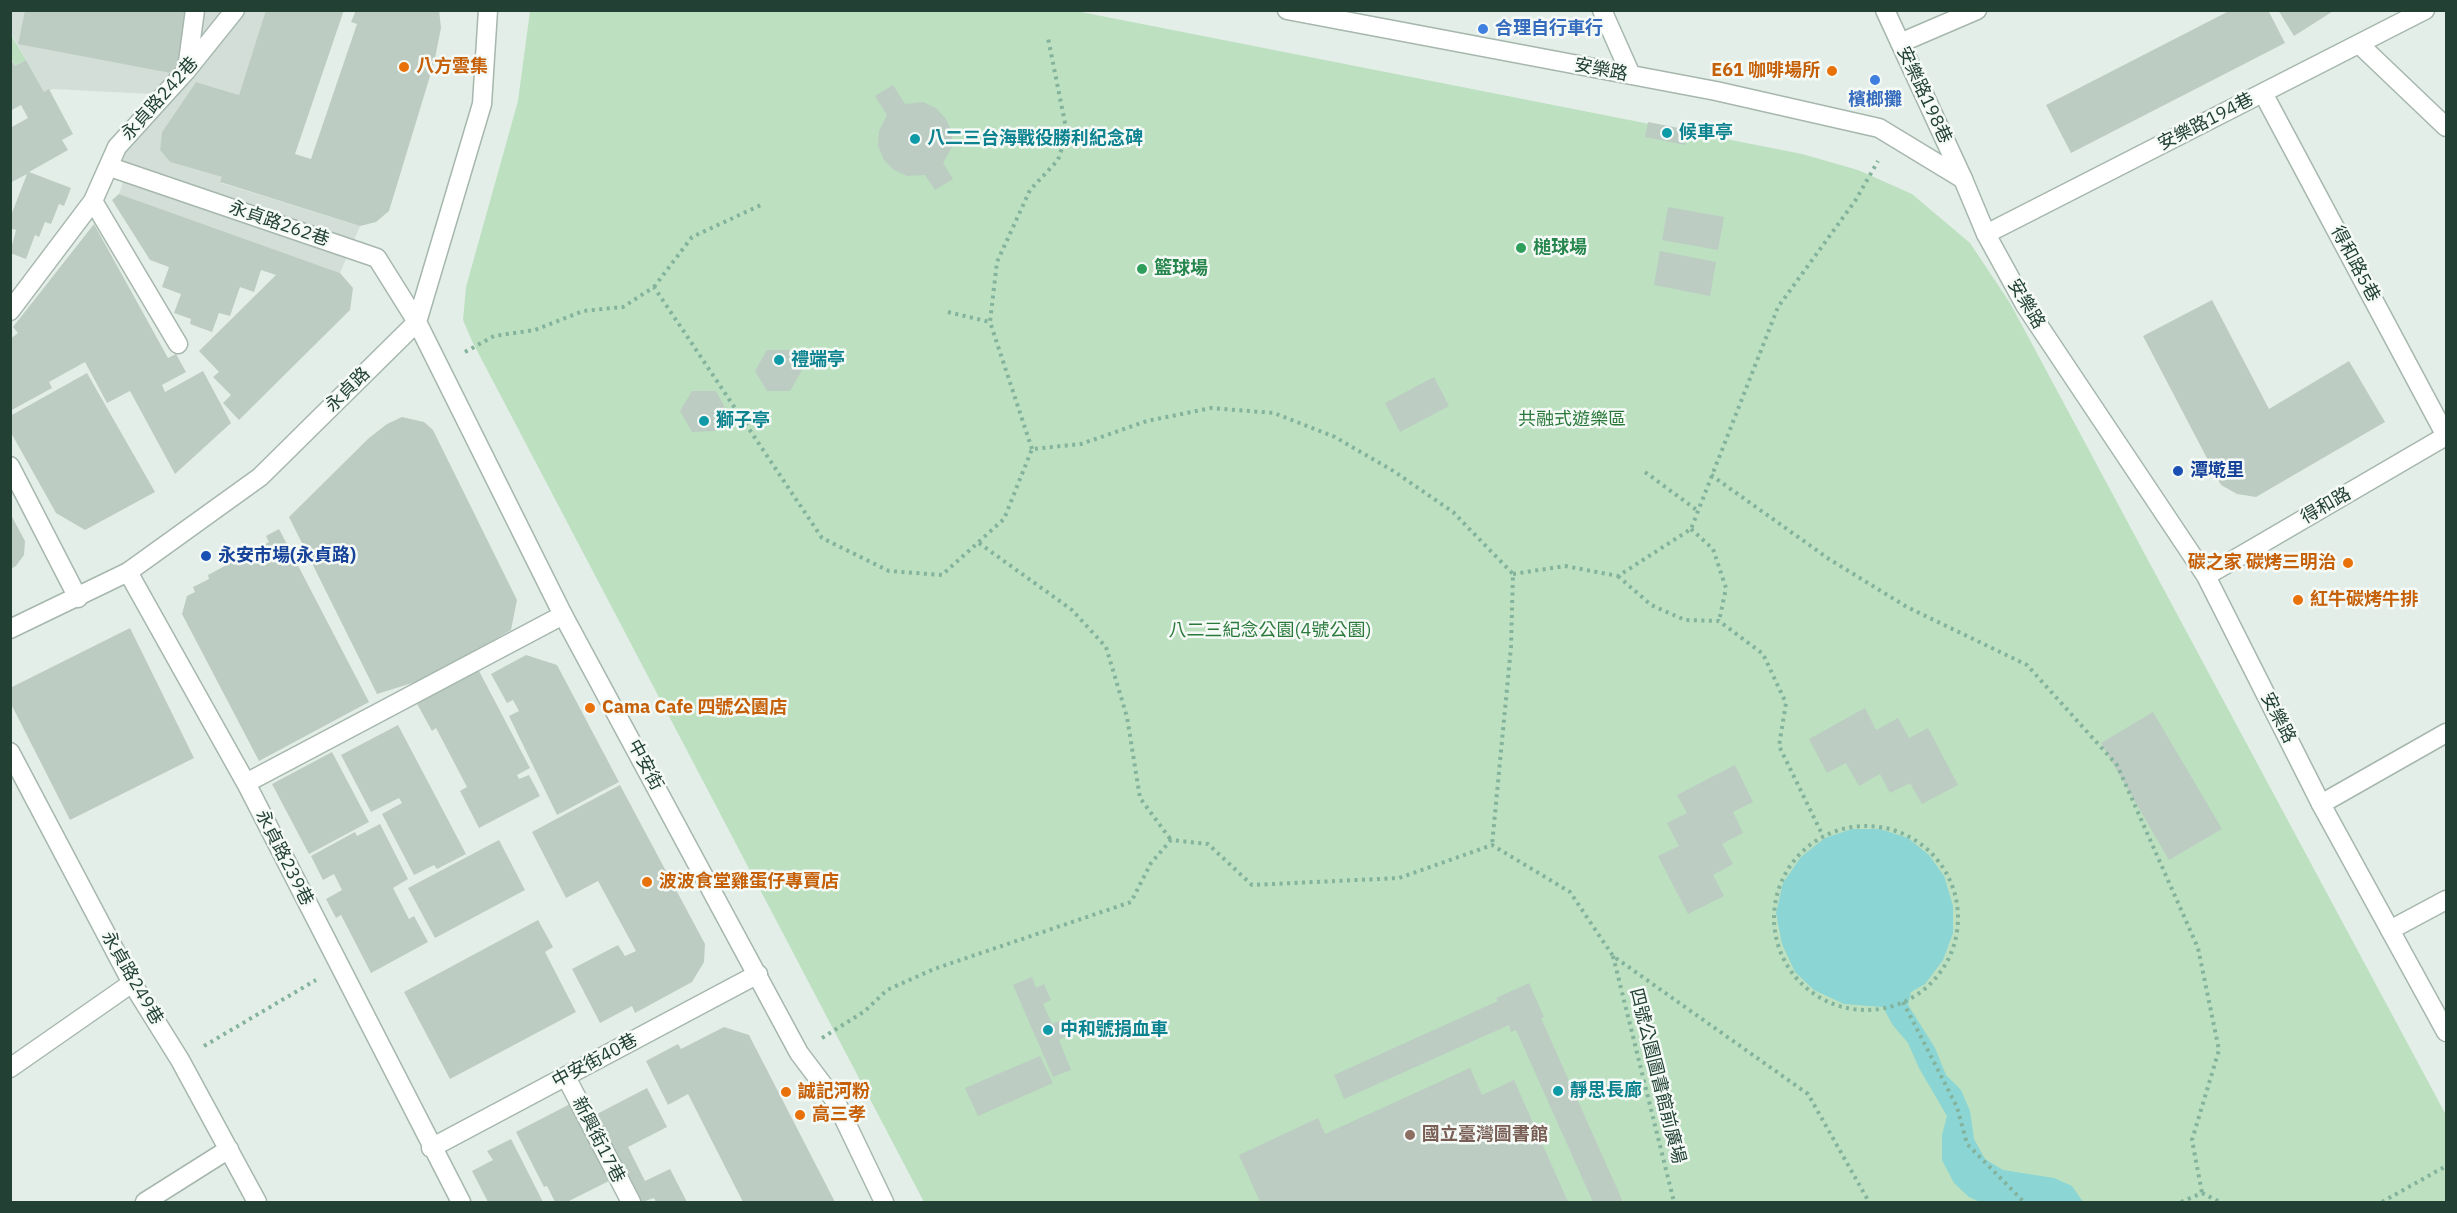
<!DOCTYPE html>
<html>
<head>
<meta charset="utf-8">
<style>
	body { margin:0 }
	#map { position:relative; width:2457px; height:1213px; overflow:hidden; background:#e4eee8; font-family:"IBM Plex Sans",sans-serif }
	canvas { display:block }
	.frame { position:absolute; inset:0; border:12px solid #224134; pointer-events:none }
</style>
</head>
<body>
<div id="map">
<canvas width="2457" height="1213"></canvas>
<div class="frame"></div>
</div>
<script>
const context = document.querySelector('canvas').getContext('2d');
context.lineJoin = 'round';
function paint(path, color) { context.fillStyle = color; context.fill(path, 'evenodd'); }
const toPath = rows => new Path2D(rows.map(r => 'M' + r).join(''));
function trace(path, color, width, dash) { context.strokeStyle = color; context.lineWidth = width; context.lineCap = dash ? 'butt' : 'round'; context.setLineDash(dash || []); context.stroke(path); }
function write(font, color, halo, rows, align = 'center') {
  context.font = font + ' "IBM Plex Sans","Noto Sans TC",sans-serif'; context.lineWidth = 5; context.setLineDash([]); context.textBaseline = 'middle'; context.strokeStyle = halo; context.fillStyle = color; for (const [text, x, y, turn = 0] of rows) {
    context.save(); context.translate(x, y); context.rotate((+turn || 0) * Math.PI / 180); context.textAlign = isNaN(turn) ? turn : align; if (halo) context.strokeText(text, 0, 0); context.fillText(text, 0, 0); context.restore();
  }
}
const built = toPath([
	[10,11,25,11,18,43,188,11,266,11,239,95,196,82,162,132,160,150,170,162,222,177,221,183,360,226,340,273,119,194,129,165,114,160,152,94,53,89,44,92,11,33]
]);
const green = toPath([
	[530,11,1076,11,1802,154,1858,170,1912,194,1970,243,2010,303,2446,1115,2446,1202,924,1202,472,341,463,320,466,287,518,101],
	[10,33,26,60,15,66,11,58]
]);
const water = toPath([
	[1852,829,1880,829,1908,838,1929,855,1944,876,1953,906,1953,933,1943,960,1925,984,1911,992,1908,1005,1935,1048,1946,1075,1961,1090,1970,1111,1974,1139,1985,1159,2003,1170,2054,1178,2072,1186,2083,1202,1980,1202,1969,1197,1954,1183,1942,1160,1942,1135,1947,1116,1919,1068,1908,1043,1892,1024,1883,1007,1844,1004,1814,990,1795,972,1782,944,1776,913,1783,883,1801,857,1825,838]
]);
const building = toPath([
	[25,10,188,10,176,74,18,44],
	[266,10,344,10,295,154,311,159,357,24,351,22,356,10,439,10,441,28,434,63,389,211,376,222,360,226,220,182,222,177,170,162,160,150,162,132,196,82,239,95],
	[2231,10,2268,10,2285,43,2071,153,2046,105],
	[2278,10,2335,10,2294,36],
	[10,58,15,66,26,60,44,92,49,89,73,134,62,140,68,150,29,172,71,188,64,206,59,204,51,224,45,222,39,237,35,235,26,259,10,253,16,230,10,228,10,218,27,174,10,183,10,128,28,118,21,105,10,111],
	[893,85,905,104,923,102,936,108,946,119,952,132,952,147,943,163,953,179,935,190,925,175,907,176,894,170,884,160,878,146,879,131,887,115,875,96],
	[1648,122,1689,130,1685,145,1645,137],
	[119,194,340,273,353,288,350,310,239,420,223,403,231,395,213,377,219,372,199,351,276,275,261,270,254,292,240,287,230,316,219,313,212,332,190,324,191,319,174,313,181,294,162,287,169,267,150,260,112,200],
	[1668,207,1724,217,1718,250,1662,240],
	[94,224,168,358,176,354,186,372,162,385,165,392,203,371,231,423,175,474,130,391,107,403,85,362,49,382,52,388,10,411,10,339,18,333,13,327],
	[1660,251,1716,262,1710,296,1654,285],
	[2212,300,2269,409,2349,361,2385,422,2256,497,2237,494,2221,485,2143,336],
	[767,350,790,350,802,370,790,391,767,391,755,371],
	[87,373,155,492,85,530,56,513,10,431,10,416],
	[1434,377,1449,406,1400,432,1385,403],
	[692,391,716,391,727,411,715,431,692,432,680,411],
	[402,417,424,422,433,430,517,600,511,630,428,678,377,694,289,517,369,438,387,424],
	[10,513,25,541,24,555,16,566,10,569],
	[279,529,369,702,259,761,182,614,187,596,195,592,193,587,209,579,208,575,269,542,266,536],
	[130,628,194,758,70,820,10,702,10,688],
	[526,655,557,665,619,782,557,815,509,716,519,711,513,700,507,703,491,674],
	[478,669,530,768,517,775,519,779,529,775,540,796,479,828,460,791,467,787,436,728,432,731,416,702],
	[1865,708,1876,730,1898,718,1909,738,1928,728,1958,785,1922,804,1910,783,1890,793,1880,774,1859,786,1846,763,1827,773,1809,739],
	[2153,712,2222,829,2169,860,2101,743],
	[398,725,466,854,437,869,434,865,414,875,382,814,402,803,399,798,371,812,341,755],
	[332,752,369,822,309,854,272,784],
	[1735,765,1753,802,1733,812,1743,833,1722,844,1733,864,1713,875,1724,896,1688,914,1658,856,1679,846,1667,823,1687,813,1677,795],
	[620,785,705,944,704,962,692,982,635,1013,632,1006,600,1023,572,969,618,945,625,956,636,951,598,881,566,898,532,832],
	[380,824,408,879,393,888,409,919,414,916,428,942,371,973,341,915,336,918,326,899,342,890,334,874,323,880,311,856,355,832,357,836],
	[499,840,525,890,435,938,408,888],
	[538,920,553,947,545,952,576,1012,450,1079,404,992],
	[1032,977,1036,988,1044,984,1051,1000,1043,1004,1052,1024,1060,1021,1066,1036,1059,1040,1071,1070,1053,1077,1013,985],
	[1529,983,1544,1017,1541,1018,1623,1202,1593,1202,1516,1030,1511,1032,1509,1025,1344,1099,1334,1075,1498,1001,1496,998],
	[724,1027,749,1035,835,1202,743,1202,688,1094,668,1105,646,1061,678,1044,681,1049],
	[1040,1056,1053,1083,978,1116,965,1088],
	[1470,1068,1482,1095,1514,1080,1568,1202,1260,1202,1239,1155,1318,1118,1325,1134],
	[647,1088,667,1127,628,1147,645,1181,670,1169,687,1202,656,1202,654,1198,642,1202,617,1153,613,1155,593,1116],
	[570,1104,609,1181,567,1202,555,1202,547,1186,544,1187,516,1132],
	[511,1139,543,1202,488,1202,472,1171,493,1160,487,1151]
]);
const path = toPath([
	[654,287,692,237,763,204],
	[948,312,990,322],
	[465,352,494,336,535,330,583,311,623,307,654,287,822,538,889,571,942,575,1004,519,1032,449,1081,444,1147,421,1211,408,1274,413,1335,437,1395,472,1453,512,1513,574,1511,647,1492,845],
	[1032,449,990,322,997,262,1030,190,1058,160,1067,133,1048,38],
	[1645,472,1698,511],
	[1711,475,1829,559,1907,607,2027,665,2117,765,2198,948,2219,1050,2192,1140,2202,1193],
	[1691,529,1713,549,1726,588,1719,621],
	[979,543,1072,610,1106,647,1127,717,1140,798,1171,840],
	[1513,574,1565,566,1618,576,1691,529,1778,307,1855,201,1878,161],
	[1618,576,1651,605,1685,620,1719,621,1763,654,1786,703,1779,746,1823,836],
	'1774 918a92 92 0 1 1 184 0a92 92 0 1 1-184 0Z',
	[1613,956,1674,1202],
	[1903,1002,1957,1107,1967,1144,2024,1202],
	[822,1038,865,1011,887,990,934,969,1131,902,1151,863,1171,840,1208,844,1252,885,1399,878,1492,845,1570,892,1613,956,1808,1094,1869,1202],
	[204,1046,316,980],
	[2202,1193,2220,1202],
	[2181,1202,2202,1193],
	[2382,1202,2446,1166]
]);
const service = toPath([
	[1885,10,1963,179],
	[1900,43,1977,10],
	[2359,44,2446,127],
	[187,69,195,10],
	[2263,93,2446,436],
	[110,167,377,258,417,322],
	[93,201,178,344],
	[1986,234,2425,10],
	[10,311,93,201,117,147,186,71,235,10],
	[10,466,78,598],
	[128,572,246,783,461,1202],
	[10,752,132,983,180,1060,257,1202],
	[246,783,563,615],
	[2321,804,2446,733],
	[2390,930,2446,900],
	[10,1068,132,983],
	[566,1077,631,1202],
	[431,1148,758,974],
	[145,1202,229,1149]
]);
const minor = toPath([
	[1287,10,1716,91,1879,128,1963,179,1986,234,2025,305,2206,576,2321,804,2446,1032],
	[1602,10,1631,75],
	[417,322,563,615,799,1053,836,1102,884,1202],
	[2206,576,2446,436],
	[10,629,128,572,260,477,417,322,482,104,488,10]
]);
const markers = [
	[1483,29,6,"#3f7fe0"],
	[404,67,6,"#e8710a"],
	[1832,71,6,"#e8710a"],
	[1875,80,6,"#3f7fe0"],
	[1667,133,6,"#0f9aa8"],
	[915,139,6,"#0f9aa8"],
	[1521,248,6,"#2e9e5b"],
	[1142,269,6,"#2e9e5b"],
	[779,360,6,"#0f9aa8"],
	[704,421,6,"#0f9aa8"],
	[2178,471,6,"#1a4fb4"],
	[206,556,6,"#1a4fb4"],
	[2348,563,6,"#e8710a"],
	[2298,600,6,"#e8710a"],
	[590,708,6,"#e8710a"],
	[647,882,6,"#e8710a"],
	[1048,1030,6,"#0f9aa8"],
	[1558,1091,6,"#0f9aa8"],
	[786,1092,6,"#e8710a"],
	[800,1115,6,"#e8710a"],
	[1410,1135,6,"#8d6e63"]
];
const shopNames = [
	["合理自行車行",1495,29],
	["檳榔攤",1875,100,"center"]
];
const foodNames = [
	["八方雲集",416,67],
	["E61 咖啡場所",1820,71,"right"],
	["碳之家 碳烤三明治",2336,563,"right"],
	["紅牛碳烤牛排",2310,600],
	["Cama Cafe 四號公園店",602,708],
	["波波食堂雞蛋仔專賣店",659,882],
	["誠記河粉",798,1092],
	["高三孝",812,1115]
];
const streetNames = [
	["安樂路",1601,70,11],
	["安樂路198巷",1924,95,65],
	["永貞路242巷",160,99,-48],
	["安樂路194巷",2206,122,-27],
	["永貞路262巷",279,224,19],
	["得和路5巷",2355,264,62],
	["安樂路",2026,304,59],
	["永貞路",348,390,-45],
	["得和路",2326,506,-30],
	["安樂路",2278,718,63],
	["中安街",645,765,62],
	["永貞路239巷",284,858,63],
	["永貞路249巷",132,978,60],
	["中安街40巷",595,1061,-28],
	["四號公園圖書館前廣場",1657,1076,76],
	["新興街17巷",598,1140,63]
];
const cultureNames = [
	["候車亭",1679,133],
	["八二三台海戰役勝利紀念碑",927,139],
	["禮端亭",791,360],
	["獅子亭",716,421],
	["中和號捐血車",1060,1030],
	["靜思長廊",1570,1091]
];
const leisureNames = [
	["槌球場",1533,248],
	["籃球場",1154,269]
];
const parkNames = [
	["共融式遊樂區",1572,420],
	["八二三紀念公園(4號公園)",1270,631]
];
const transitNames = [
	["潭墘里",2190,471],
	["永安市場(永貞路)",218,556]
];
const educationNames = [
	["國立臺灣圖書館",1422,1135]
];
paint(built, '#d2ded7');
paint(green, '#bce0c0');
paint(water, '#8bd5d4');
paint(building, '#bcccc3');
trace(service, '#a6b7ae', 21);
trace(minor, '#a6b7ae', 21);
trace(path, '#83b39c', 4, [3, 4.5]);
trace(service, '#fff', 18);
trace(minor, '#fff', 18);
for (const [x, y, r, color] of markers) { const dot = new Path2D(); dot.arc(x, y, r, 0, 2 * Math.PI); context.fillStyle = color; context.fill(dot); trace(dot, '#f5faf7', 2); }
write('bold 18px', '#366cbe', '#f5faf7', shopNames, 'left');
write('bold 18px', '#c56008', '#f5faf7', foodNames, 'left');
write('18px', '#224134', '#f5faf7', streetNames);
write('bold 18px', '#0d838f', '#f5faf7', cultureNames, 'left');
write('bold 18px', '#27864d', '#f5faf7', leisureNames, 'left');
write('18px', '#2b7a3c', '#f5faf7', parkNames);
write('bold 18px', '#164399', '#f5faf7', transitNames, 'left');
write('bold 18px', '#785e54', '#f5faf7', educationNames, 'left');
</script>
</body>
</html>
